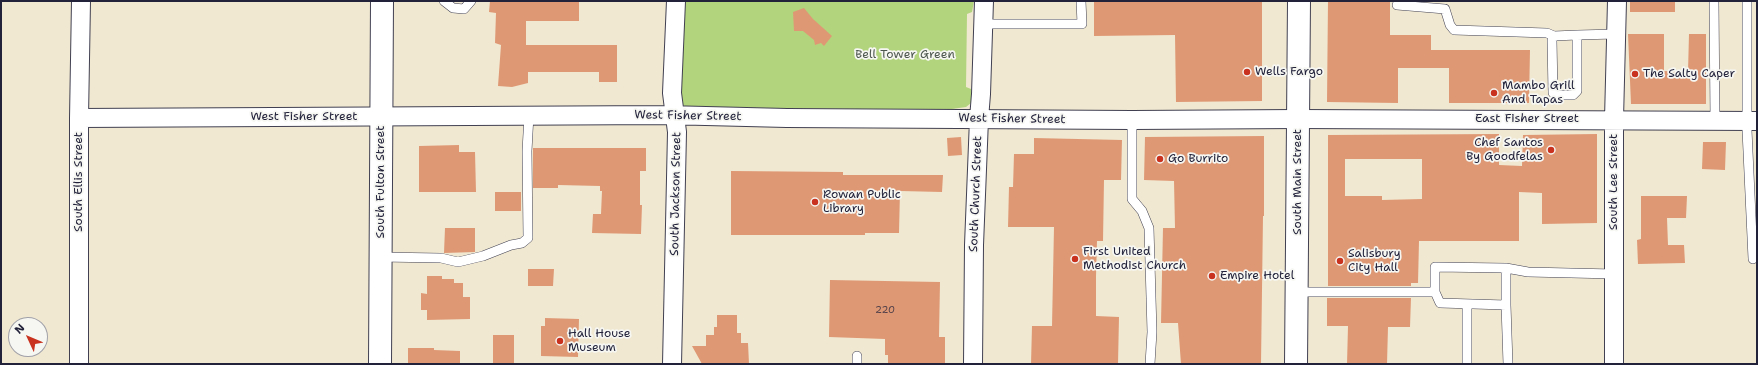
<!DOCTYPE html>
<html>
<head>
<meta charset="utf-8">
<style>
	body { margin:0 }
	#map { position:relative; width:1758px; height:365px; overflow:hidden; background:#f0e8d1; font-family:"Shantell Sans",sans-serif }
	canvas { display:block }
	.frame { position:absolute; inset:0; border:2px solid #22223b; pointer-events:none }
	.north { position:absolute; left:8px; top:317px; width:40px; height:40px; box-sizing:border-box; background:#f6f6f2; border:1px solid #a1a1a9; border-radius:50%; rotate:314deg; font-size:11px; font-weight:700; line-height:16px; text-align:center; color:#22223b }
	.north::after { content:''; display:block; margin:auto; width:14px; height:18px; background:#c8321e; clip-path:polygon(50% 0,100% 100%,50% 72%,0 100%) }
</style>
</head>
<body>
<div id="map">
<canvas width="1758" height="365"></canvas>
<div class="frame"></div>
<div class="north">N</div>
</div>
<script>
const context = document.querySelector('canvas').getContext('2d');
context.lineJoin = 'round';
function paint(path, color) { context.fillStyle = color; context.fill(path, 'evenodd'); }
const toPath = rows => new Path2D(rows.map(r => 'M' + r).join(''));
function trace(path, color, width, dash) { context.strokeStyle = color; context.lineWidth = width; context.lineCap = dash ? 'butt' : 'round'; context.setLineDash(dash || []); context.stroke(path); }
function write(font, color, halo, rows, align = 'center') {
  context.font = font + ' "Shantell Sans",sans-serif'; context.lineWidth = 3.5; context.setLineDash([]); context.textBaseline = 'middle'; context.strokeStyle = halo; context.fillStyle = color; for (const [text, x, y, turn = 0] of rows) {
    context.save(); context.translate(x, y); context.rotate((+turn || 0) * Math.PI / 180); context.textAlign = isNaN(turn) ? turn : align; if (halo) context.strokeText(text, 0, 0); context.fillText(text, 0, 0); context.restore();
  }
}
const green = toPath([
	[678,1,974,1,972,12,967,14,966,87,971,89,971,103,966,107,945,110,686,107,678,101]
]);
const building = toPath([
	[490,1,579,1,579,21,526,21,526,45,617,45,617,82,599,82,599,72,528,72,528,83,512,87,498,86,501,45,495,43,496,13,489,12],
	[1094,1,1262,1,1262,101,1176,102,1175,35,1094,36],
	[1328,1,1390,1,1390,35,1431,35,1431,50,1530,50,1529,103,1449,103,1449,68,1398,68,1398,103,1327,102],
	[1630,1,1675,1,1675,12,1630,12],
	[804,8,813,19,832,36,824,46,821,43,815,45,814,40,803,31,794,31,793,12],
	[1628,34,1664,34,1664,71,1688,72,1689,34,1706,34,1706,104,1631,104],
	[1499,134,1499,165,1522,166,1523,135,1597,134,1597,223,1542,224,1542,193,1519,192,1519,241,1419,241,1418,283,1411,283,1411,286,1328,286,1328,135],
	[1345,159,1422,159,1422,199,1382,200,1382,196,1345,196],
	[1264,136,1264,216,1263,216,1261,364,1181,364,1178,323,1161,323,1163,228,1175,228,1174,181,1144,180,1145,137],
	[961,137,962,155,948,156,947,138],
	[1034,138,1122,140,1121,180,1104,180,1103,241,1097,241,1096,276,1096,316,1119,317,1118,364,1031,364,1032,326,1052,326,1054,227,1008,227,1009,187,1013,187,1014,154,1034,154],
	[1703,142,1726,142,1725,170,1702,169],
	[459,145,459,152,475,152,476,192,419,192,419,146],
	[533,148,646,148,646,171,640,171,640,205,642,205,641,234,592,233,593,214,601,214,602,191,600,191,600,186,558,185,558,188,533,188],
	[731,171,843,172,843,175,943,175,942,192,900,191,899,233,865,233,865,235,731,235],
	[495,192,521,192,521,211,495,211],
	[1641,196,1687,196,1686,218,1667,218,1668,245,1684,245,1685,263,1638,264,1637,240,1641,239],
	[445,228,475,228,475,252,444,253],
	[528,269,554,269,553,286,528,286],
	[427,276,442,276,442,279,454,279,454,283,463,283,463,297,470,297,470,319,427,320,427,310,421,310,421,293,427,294],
	[830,280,940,282,939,337,945,337,945,364,888,364,888,355,885,355,885,339,829,337],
	[1327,298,1411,298,1410,327,1388,327,1387,364,1347,364,1348,326,1327,326],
	[717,315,737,315,737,333,741,333,741,343,748,343,749,364,702,364,692,346,706,346,706,335,714,335,714,327,717,327],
	[545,318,579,319,578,357,541,356,541,326,545,326],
	[493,335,514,335,514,364,493,364],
	[408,348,434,348,434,350,460,351,460,364,408,364]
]);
const lane = toPath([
	[444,1,453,8,464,9,471,1],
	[1714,1,1715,120],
	[1747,1,1747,130,1753,259],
	[1397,5,1445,9,1450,25,1454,30,1547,33,1554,36],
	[983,24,1082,24,1081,1],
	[1577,35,1554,36,1552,40,1553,93,1556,95,1573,95,1577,91,1577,35,1616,34],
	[1132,120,1132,199,1142,211,1149,228,1152,332,1150,364],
	[380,257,441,258,458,262,483,256,511,245,522,243,528,238,527,151,529,115],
	[1506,268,1435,267,1435,292,1440,303,1506,305,1506,268,1528,272,1614,274],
	[1297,292,1435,292],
	[1467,304,1467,364],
	[1506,305,1508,364],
	[857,364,857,356]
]);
const street = toPath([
	[79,118,665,115,787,118,1132,120,1298,119,1757,121],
	[79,364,79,118,81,1],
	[672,364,677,132,672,93,676,1],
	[973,364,974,245,979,119,981,94,984,1],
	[1614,364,1614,119,1617,1]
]);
const secondary = toPath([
	[380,364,382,1]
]);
const primary = toPath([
	[1296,364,1299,1]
]);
const markers = [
	[1247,72,4,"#c8321e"],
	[1635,74,4,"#c8321e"],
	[1494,93,4,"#c8321e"],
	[1551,150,4,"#c8321e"],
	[1160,159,4,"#c8321e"],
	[815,202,4,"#c8321e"],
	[1075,259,4,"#c8321e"],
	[1340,261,4,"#c8321e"],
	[1212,276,4,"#c8321e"],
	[560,341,4,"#c8321e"]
];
const numberNames = [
	["220",885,310]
];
const parkNames = [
	["Bell Tower Green",905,55]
];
const poiNames = [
	["Wells Fargo",1255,72],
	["The Salty Caper",1643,74],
	["Mambo Grill",1502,86],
	["And Tapas",1502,100],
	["Chef Santos",1543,143,"right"],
	["By Goodfelas",1543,157,"right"],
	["Go Burrito",1168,159],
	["Rowan Public",823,195],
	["Library",823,209],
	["First United",1083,252],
	["Methodist Church",1083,266],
	["Salisbury",1348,254],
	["City Hall",1348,268],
	["Empire Hotel",1220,276],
	["Hall House",568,334],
	["Museum",568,348]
];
const streetNames = [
	["West Fisher Street",688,116,1],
	["West Fisher Street",304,117],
	["West Fisher Street",1012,119,1],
	["East Fisher Street",1527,119],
	["South Ellis Street",79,182,-90],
	["South Fulton Street",381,182,-90],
	["South Main Street",1298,182,-90],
	["South Lee Street",1614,182,-90],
	["South Jackson Street",676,194,-89],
	["South Church Street",976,194,-88]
];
paint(green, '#b2d47c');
paint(building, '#df9874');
trace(lane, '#414052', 10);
trace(street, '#414052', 20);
trace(secondary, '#414052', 24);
trace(primary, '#414052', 24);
trace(lane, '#fff', 9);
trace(street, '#fff', 18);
trace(secondary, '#fff', 22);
trace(primary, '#fff', 22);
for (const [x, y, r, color] of markers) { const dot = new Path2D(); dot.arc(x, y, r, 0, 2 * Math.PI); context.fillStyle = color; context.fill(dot); trace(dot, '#f6f6f2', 1.5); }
write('10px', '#514049', null, numberNames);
write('12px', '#4d574e', '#f6f6f2', parkNames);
write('12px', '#22223b', '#f6f6f2', poiNames, 'left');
write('12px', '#22223b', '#f6f6f2', streetNames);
</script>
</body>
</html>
